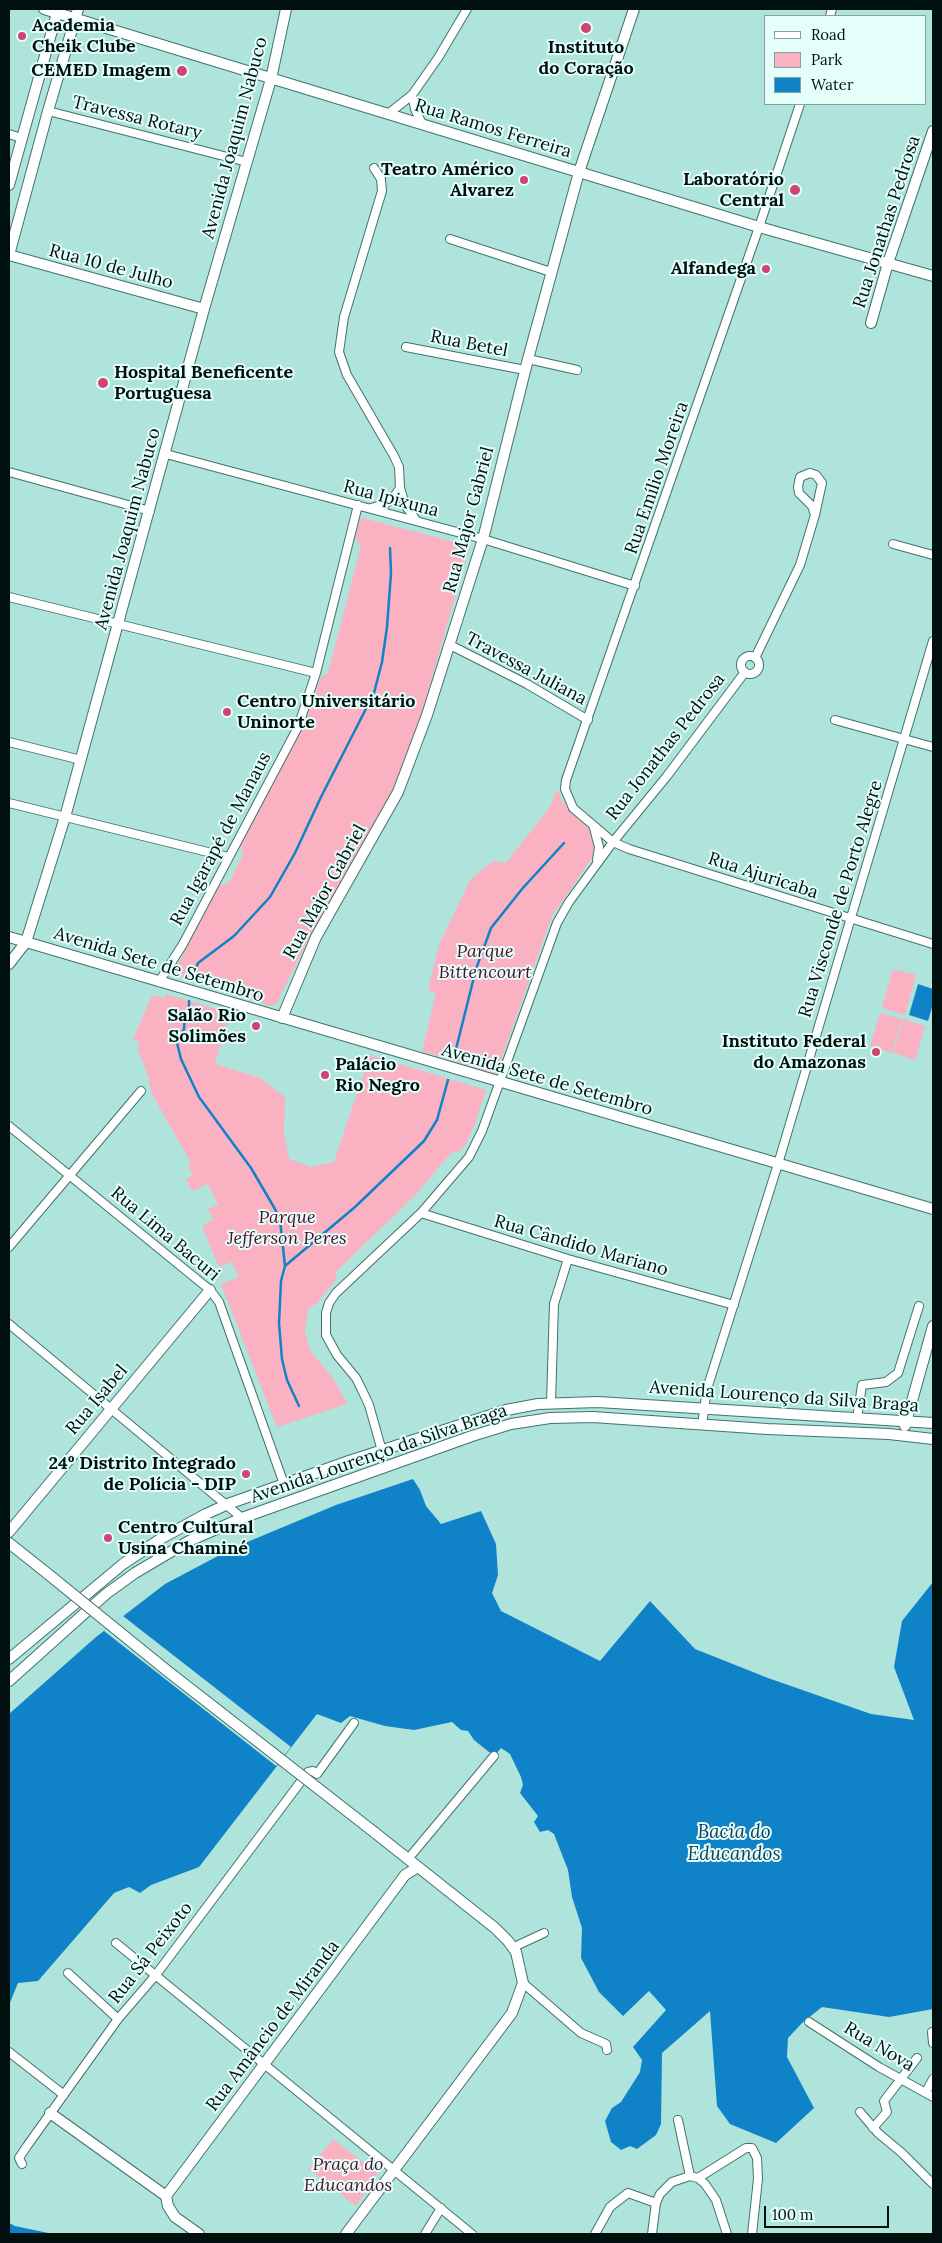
<!DOCTYPE html>
<html>
<head>
<meta charset="utf-8">
<style>
	body { margin:0 }
	#map { position:relative; width:942px; height:2243px; overflow:hidden; background:#aee4db; font-family:Lora,serif }
	canvas { display:block }
	.frame { position:absolute; inset:0; border:10px solid #00100e; pointer-events:none }
	.legend { position:absolute; left:764px; top:15px; width:162px; height:90px; box-sizing:border-box; background:#e4fffa; border:1px solid #899f9c; margin:0; padding:6px 9px; list-style:none; font-size:15px; color:#00100e }
	.legend li { display:flex; align-items:center; gap:10px; height:25px }
	.legend b { width:25px; border:1px solid #899f9c }
	.scale { position:absolute; left:764px; top:2206px; width:125px; height:22px; box-sizing:border-box; border:2px solid #00100e; border-top:0; padding-left:6px; font-size:15px; line-height:18px; white-space:nowrap; color:#00100e; -webkit-text-stroke:4px #e4fffa; paint-order:stroke }
</style>
</head>
<body>
<div id="map">
<canvas width="942" height="2243"></canvas>
<div class="frame"></div>
<ul class="legend">
<li><b style="height:6px;background:#fff"></b>Road</li>
<li><b style="height:14px;background:#fab2c3"></b>Park</li>
<li><b style="height:14px;background:#0f82c8"></b>Water</li>
</ul>
<div class="scale">100 m</div>
</div>
<script>
const context = document.querySelector('canvas').getContext('2d');
context.lineJoin = 'round';
function paint(path, color) { context.fillStyle = color; context.fill(path, 'evenodd'); }
const toPath = rows => new Path2D(rows.map(r => 'M' + r).join(''));
function trace(path, color, width, dash) { context.strokeStyle = color; context.lineWidth = width; context.lineCap = dash ? 'butt' : 'round'; context.setLineDash(dash || []); context.stroke(path); }
function write(font, color, halo, rows, align = 'center') {
  context.font = font + ' Lora,serif'; context.lineWidth = 4; context.setLineDash([]); context.textBaseline = 'middle'; context.strokeStyle = halo; context.fillStyle = color; for (const [text, x, y, turn = 0] of rows) {
    context.save(); context.translate(x, y); context.rotate((+turn || 0) * Math.PI / 180); context.textAlign = isNaN(turn) ? turn : align; if (halo) context.strokeText(text, 0, 0); context.fillText(text, 0, 0); context.restore();
  }
}
const green = toPath([
	[362,518,470,546,413,743,393,791,308,941,276,1004,271,1006,173,974,218,886,229,883,243,854,240,845,305,721,321,677,328,673,361,546,355,538,359,522],
	[556,791,559,792,561,800,592,832,597,851,552,916,496,1074,422,1051,436,993,428,990,439,945,470,880,493,861,506,863,550,807],
	[893,969,916,975,905,1015,882,1008],
	[166,994,230,1013,215,1064,260,1078,285,1097,284,1133,289,1159,311,1167,334,1162,370,1055,486,1090,475,1124,466,1144,460,1151,451,1153,416,1194,336,1272,336,1280,317,1303,308,1309,305,1332,310,1350,335,1381,347,1404,277,1427,221,1284,239,1277,231,1262,219,1267,202,1226,213,1220,208,1209,218,1205,208,1184,192,1191,186,1179,193,1175,188,1166,191,1163,152,1094,148,1077,138,1049,139,1042,133,1039,152,995,165,998],
	[880,1013,902,1019,892,1053,870,1046],
	[903,1019,925,1026,915,1060,893,1053],
	[333,2139,378,2174,356,2206,309,2169]
]);
const water = toPath([
	[918,984,933,989,933,1004,928,1021,909,1015],
	[413,1479,420,1490,426,1506,441,1524,481,1511,496,1544,498,1575,492,1593,501,1611,600,1661,650,1601,695,1649,768,1678,871,1714,914,1720,894,1667,902,1621,933,1582,933,2009,889,2017,822,2007,802,2023,788,2038,787,2057,814,2108,776,2143,730,2124,717,2106,710,2011,662,2053,661,2124,656,2135,637,2149,630,2146,621,2150,611,2142,605,2121,612,2108,621,2102,640,2072,642,2060,633,2047,666,2010,649,1991,623,2016,599,1992,581,1958,582,1928,572,1897,568,1870,554,1834,548,1830,540,1832,534,1822,538,1816,520,1793,523,1785,521,1777,510,1754,501,1748,496,1754,489,1752,474,1740,468,1731,461,1730,452,1722,414,1730,385,1726,350,1716,341,1723,317,1714,199,1867,151,1885,140,1893,129,1887,114,1893,38,1981,18,1983,9,2005,9,1714,96,1637,165,1584,233,1548,336,1505],
	[9,2223,15,2226,53,2234,9,2234]
]);
const pier = toPath([
	[123,1616,291,1747,276,1766,104,1631]
]);
const stream = toPath([
	[191,980,198,963,234,936,270,897,295,853,321,797,374,693,382,662,387,627,391,573,390,548],
	[189,1001,189,1007,185,1015,184,1029,177,1043,181,1059,199,1097,251,1168,275,1209,280,1220,285,1266,281,1281,279,1323,282,1359,287,1380,299,1406],
	[454,1057,476,969,491,928,522,889,564,843],
	[285,1266,355,1207,424,1141,437,1120,448,1080]
]);
const street = toPath([
	[830,16,832,9],
	[412,95,415,109,422,124],
	[48,111,247,162],
	[388,114,412,95,438,58,467,9],
	[9,134,21,138],
	[374,168,381,179,382,191,344,317,339,352,347,375,394,456,399,467,400,488,405,505,416,520],
	[450,239,551,272],
	[406,347,525,370],
	[528,359,577,370],
	[166,454,483,539,635,586],
	[9,472,150,511],
	[810,473,816,475,822,483,815,515,812,506,799,493,798,487,800,477,810,473],
	[371,508,385,504,393,498,400,488],
	[893,544,933,555],
	[9,597,316,673],
	[450,645,527,684,588,720],
	'741 665a9 9 0 1 1 18 0a9 9 0 1 1-18 0Z',
	[755,658,800,565,815,515],
	[745,672,667,776,613,842,629,849,933,944],
	[835,720,933,747],
	[9,742,81,760],
	[9,803,228,857],
	[594,828,599,847,597,860],
	[159,982,183,944,298,727,316,673,358,505],
	[9,1126,210,1290,219,1302,284,1484],
	[421,1213,568,1259,734,1305],
	[9,1247,141,1091],
	[9,1324,242,1518],
	[551,1403,554,1304,568,1259],
	[857,1418,862,1385,886,1382,898,1373,919,1306],
	[702,1425,707,1389,778,1164,933,641],
	[382,1451,369,1405,362,1390,356,1378,337,1355,326,1335,326,1313,329,1303,336,1293,421,1213,469,1157,482,1131,557,923,569,902,613,842,573,808,565,789,566,780,759,227,800,104],
	[408,1859,494,1756],
	[116,1943,472,2234],
	[514,1947,544,1933],
	[68,1973,118,2019],
	[523,1983,581,2033,606,2044,607,2050],
	[809,2022,879,2067,933,2097],
	[932,2032,933,2043],
	[9,2052,64,2095],
	[926,2092,933,2079],
	[860,2112,878,2133,902,2153,933,2184],
	[678,2120,690,2176,698,2178,705,2184,716,2200,727,2234],
	[873,2128,887,2112,884,2101,917,2058],
	[22,2164,19,2158,27,2146,118,2019,155,1976,308,1772,313,1771,317,1774,354,1723],
	[698,2178,746,2148,752,2148,757,2158,758,2179,752,2234],
	[425,2234,441,2208],
	[595,2234,610,2207,628,2193,656,2203],
	[652,2234,656,2203,660,2194,672,2182,690,2176]
]);
const secondary = toPath([
	[44,9,759,227,933,276],
	[9,185,58,9],
	[9,255,48,111,78,9],
	[9,255,204,309],
	[871,323,888,263,933,131],
	[9,937,933,1209],
	[9,964,26,942,65,817,204,309,271,79,286,9],
	[282,1018,316,937,398,792,427,715,483,539,528,359,579,172,634,9],
	[905,1426,933,1326],
	[9,1532,210,1290],
	[9,1543,48,1574],
	[9,1659,123,1564,162,1538,206,1514,228,1504,349,1461,506,1410,538,1404,598,1402,933,1423],
	[9,1681,106,1594,135,1573,189,1541,242,1518,472,1436,511,1424,550,1418,593,1417,767,1429,889,1434,933,1439],
	[50,2113,166,2196],
	[166,2196,405,1875,418,1867],
	[166,2196,168,2206,175,2217,199,2234],
	[346,2234,512,2013,523,1983,516,1952,508,1941,495,1928,374,1832]
]);
const secondaryBridge = toPath([
	[48,1574,165,1669,374,1832]
]);
const markers = [
	[586,28,6,"#d04373"],
	[22,36,5,"#d04373"],
	[182,71,6,"#d04373"],
	[524,180,5,"#d04373"],
	[795,190,6,"#d04373"],
	[766,269,5,"#d04373"],
	[103,383,6,"#d04373"],
	[227,712,5,"#d04373"],
	[256,1026,5,"#d04373"],
	[876,1052,5,"#d04373"],
	[325,1075,5,"#d04373"],
	[246,1474,5,"#d04373"],
	[108,1538,5,"#d04373"]
];
const poiNames = [
	["Academia",32,26,"left"],
	["Cheik Clube",32,47,"left"],
	["Instituto",586,48,"center"],
	["do Coração",586,69,"center"],
	["CEMED Imagem",171,71],
	["Teatro Américo",514,170],
	["Alvarez",514,191],
	["Laboratório",784,180],
	["Central",784,201],
	["Alfandega",756,269],
	["Hospital Beneficente",114,373,"left"],
	["Portuguesa",114,394,"left"],
	["Centro Universitário",237,702,"left"],
	["Uninorte",237,723,"left"],
	["Salão Rio",246,1016],
	["Solimões",246,1037],
	["Instituto Federal",866,1042],
	["do Amazonas",866,1063],
	["Palácio",335,1065,"left"],
	["Rio Negro",335,1086,"left"],
	["24º Distrito Integrado",236,1464],
	["de Polícia - DIP",236,1485],
	["Centro Cultural",118,1528,"left"],
	["Usina Chaminé",118,1549,"left"]
];
const streetNames = [
	["Travessa Rotary",137,118,14],
	["Rua Ramos Ferreira",493,129,17],
	["Avenida Joaquim Nabuco",235,138,-75],
	["Rua Jonathas Pedrosa",887,222,-72],
	["Rua 10 de Julho",111,267,15],
	["Rua Betel",469,344,11],
	["Rua Emílio Moreira",657,478,-71],
	["Rua Ipixuna",391,499,15],
	["Rua Major Gabriel",469,520,-75],
	["Avenida Joaquim Nabuco",128,529,-75],
	["Travessa Juliana",526,669,28],
	["Rua Jonathas Pedrosa",666,747,-52],
	["Rua Igarapé de Manaus",221,839,-62],
	["Rua Ajuricaba",763,876,18],
	["Rua Major Gabriel",325,892,-61],
	["Rua Visconde de Porto Alegre",841,899,-73],
	["Avenida Sete de Setembro",159,965,17],
	["Avenida Sete de Setembro",547,1080,16],
	["Rua Lima Bacuri",165,1234,40],
	["Rua Cândido Mariano",581,1246,16],
	["Avenida Lourenço da Silva Braga",784,1397,4],
	["Rua Isabel",97,1400,-50],
	["Avenida Lourenço da Silva Braga",379,1454,-19],
	["Rua Sá Peixoto",151,1953,-52],
	["Rua Amâncio de Miranda",273,2026,-53],
	["Rua Nova",879,2047,31]
];
const parkNames = [
	["Parque",485,952],
	["Bittencourt",485,973],
	["Parque",287,1218],
	["Jefferson Peres",287,1239],
	["Praça do",348,2165],
	["Educandos",348,2186]
];
const waterNames = [
	["Bacia do",734,1833],
	["Educandos",734,1855]
];
paint(green, '#fab2c3');
paint(water, '#0f82c8');
paint(pier, '#aee4db');
trace(stream, '#0f82c8', 2.5);
trace(street, '#41736c', 10);
trace(secondary, '#41736c', 12);
trace(street, '#fff', 8);
trace(secondary, '#fff', 10);
trace(secondaryBridge, '#41736c', 12, []);
trace(secondaryBridge, '#fff', 10);
for (const [x, y, r, color] of markers) { const dot = new Path2D(); dot.arc(x, y, r, 0, 2 * Math.PI); context.fillStyle = color; context.fill(dot); trace(dot, '#e4fffa', 2); }
write('bold 18px', '#00100e', '#e4fffa', poiNames, 'right');
write('18px', '#00100e', '#e4fffa', streetNames);
write('italic 18px', '#520d27', '#e4fffa', parkNames);
write('italic 19px', '#123a57', '#e4fffa', waterNames);
</script>
</body>
</html>
